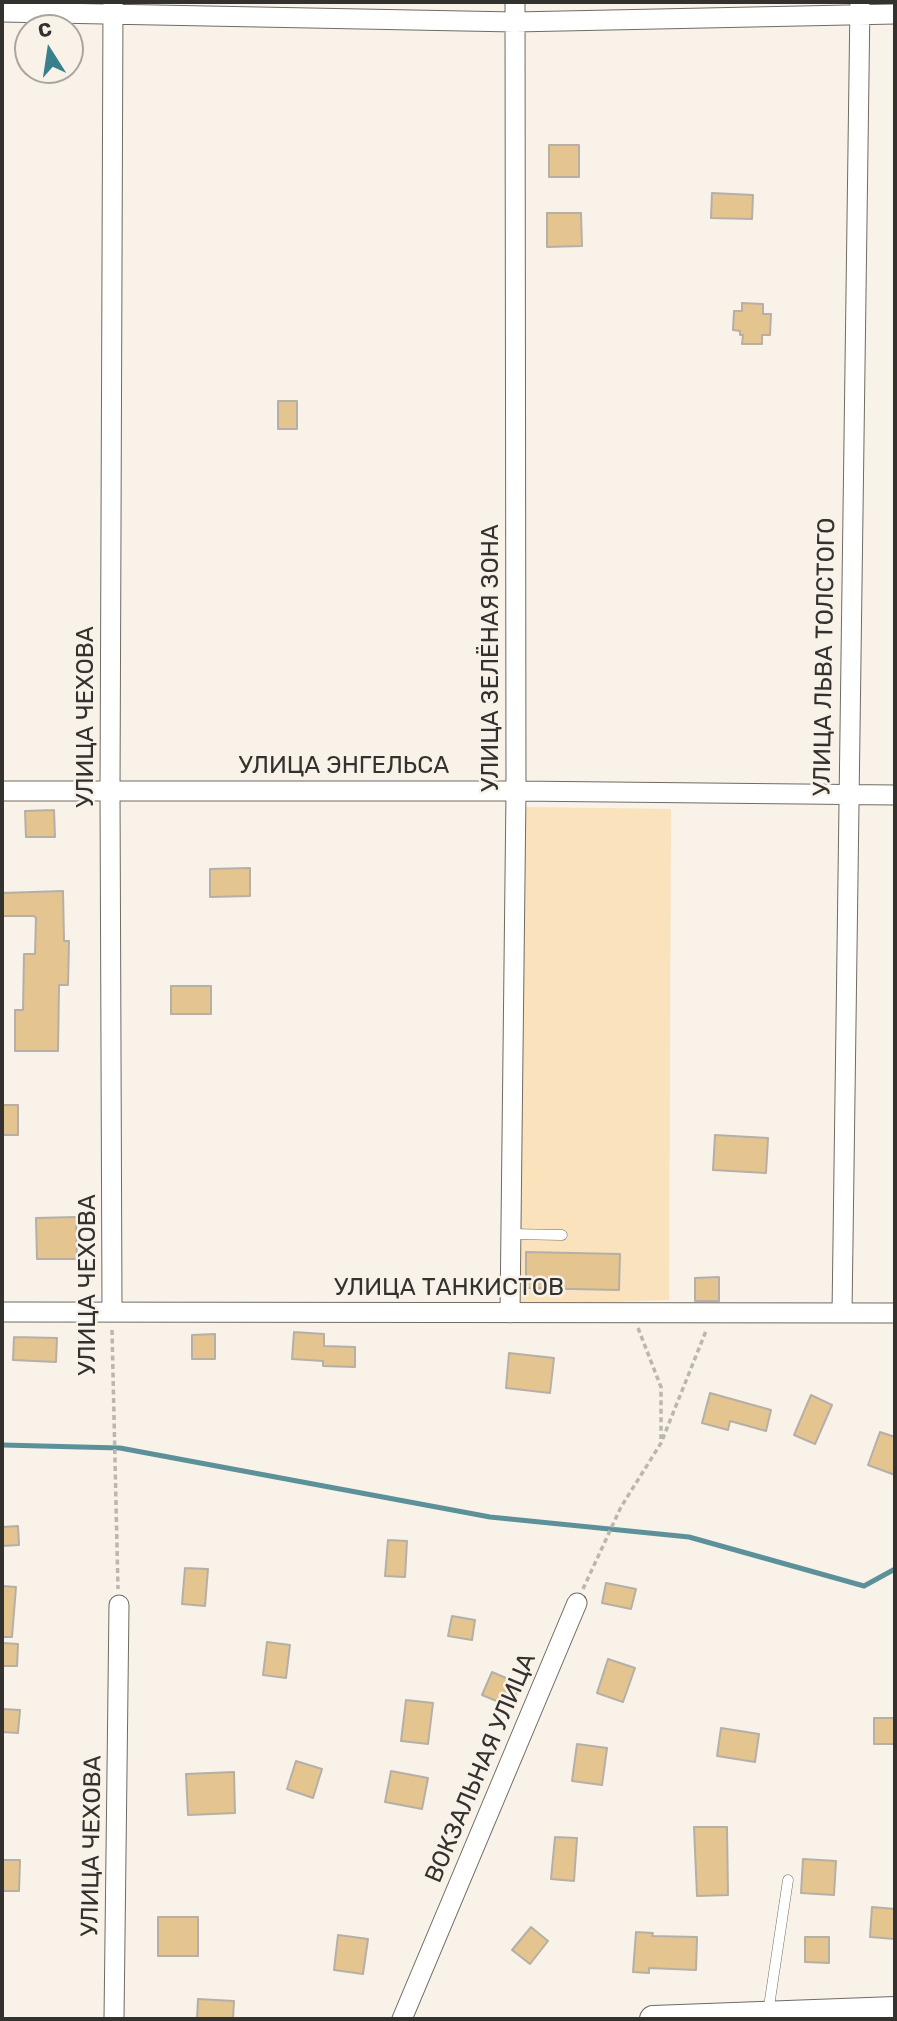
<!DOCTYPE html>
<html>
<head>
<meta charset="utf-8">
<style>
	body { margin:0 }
	#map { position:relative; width:897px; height:2021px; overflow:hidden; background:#f8f2e9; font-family:Rubik,sans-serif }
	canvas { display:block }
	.frame { position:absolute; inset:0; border:4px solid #34322e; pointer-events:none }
	.north { position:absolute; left:14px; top:14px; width:70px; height:70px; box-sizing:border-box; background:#f8f2e9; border:2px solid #aaa59e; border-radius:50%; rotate:348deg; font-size:19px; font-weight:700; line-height:28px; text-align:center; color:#34322e }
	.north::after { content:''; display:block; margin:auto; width:24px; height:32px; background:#3a7f8c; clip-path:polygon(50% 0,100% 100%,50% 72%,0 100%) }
</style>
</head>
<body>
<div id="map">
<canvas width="897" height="2021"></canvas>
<div class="frame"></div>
<div class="north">С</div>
</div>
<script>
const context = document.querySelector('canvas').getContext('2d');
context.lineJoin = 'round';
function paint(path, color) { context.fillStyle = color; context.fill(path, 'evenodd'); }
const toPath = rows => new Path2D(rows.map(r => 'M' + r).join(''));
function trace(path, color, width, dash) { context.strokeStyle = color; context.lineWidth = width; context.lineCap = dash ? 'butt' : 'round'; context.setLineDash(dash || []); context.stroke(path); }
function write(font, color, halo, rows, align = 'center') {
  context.font = font + ' Rubik,sans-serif'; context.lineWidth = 5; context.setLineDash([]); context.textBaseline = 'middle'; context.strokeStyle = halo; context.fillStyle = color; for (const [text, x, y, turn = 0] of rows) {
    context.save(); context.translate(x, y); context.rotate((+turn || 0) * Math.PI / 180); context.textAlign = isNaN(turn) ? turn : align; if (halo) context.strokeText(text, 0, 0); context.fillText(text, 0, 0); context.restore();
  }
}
const green = toPath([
	[525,807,671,809,669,1300,519,1305]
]);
const stream = toPath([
	[2,1445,120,1448,490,1517,689,1537,864,1586,895,1569]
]);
const building = toPath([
	[549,145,579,145,579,177,549,177,549,145],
	[712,193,753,195,752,219,711,218,712,193],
	[547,213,581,213,582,246,547,247,547,213],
	[742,303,763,304,763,314,771,314,770,335,762,335,762,344,742,344,743,335,740,335,740,331,733,330,734,311,742,311,742,303],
	[278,401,297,401,297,429,278,429,278,401],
	[54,810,55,837,26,837,25,811,54,810],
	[250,868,250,896,210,897,210,869,250,868],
	[63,891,64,941,69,941,68,985,59,985,58,1051,15,1051,15,1010,23,1010,24,954,35,954,36,918,34,916,2,916,2,893,63,891],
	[171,986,211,986,211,1014,171,1014,171,986],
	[2,1105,18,1105,18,1135,2,1135,2,1105],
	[715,1135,768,1138,766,1173,713,1170,715,1135],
	[76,1217,77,1259,37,1259,36,1218,76,1217],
	[526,1252,620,1254,619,1290,526,1288,526,1252],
	[719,1277,719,1301,695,1301,695,1278,719,1277],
	[294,1332,324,1334,324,1346,355,1347,355,1367,323,1366,323,1361,292,1359,294,1332],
	[215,1334,215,1359,192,1359,192,1335,215,1334],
	[14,1337,57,1338,56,1362,13,1360,14,1337],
	[509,1353,554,1358,550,1393,506,1388,509,1353],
	[710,1393,771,1410,766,1431,730,1421,728,1430,702,1423,710,1393],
	[811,1395,832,1405,815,1444,794,1435,811,1395],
	[880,1432,895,1437,895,1475,868,1465,880,1432],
	[18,1526,19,1545,2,1546,2,1527,18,1526],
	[388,1540,407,1541,405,1577,385,1576,388,1540],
	[185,1568,208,1569,205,1606,182,1604,185,1568],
	[606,1583,636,1589,631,1609,602,1603,606,1583],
	[2,1586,16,1587,12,1637,2,1637,2,1586],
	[452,1616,475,1620,472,1640,448,1636,452,1616],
	[267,1642,290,1645,286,1678,263,1675,267,1642],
	[2,1643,18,1644,17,1666,2,1666,2,1643],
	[608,1659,635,1668,623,1702,597,1693,608,1659],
	[492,1672,520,1684,511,1707,482,1695,492,1672],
	[406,1700,433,1703,428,1744,401,1741,406,1700],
	[2,1709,20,1710,18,1733,2,1732,2,1709],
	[874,1718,895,1718,895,1744,874,1744,874,1718],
	[721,1728,759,1734,755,1762,717,1756,721,1728],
	[577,1744,607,1748,602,1785,572,1781,577,1744],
	[296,1761,322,1769,313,1798,287,1789,296,1761],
	[391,1771,428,1778,422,1809,385,1802,391,1771],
	[234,1772,235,1813,188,1815,186,1774,234,1772],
	[694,1827,727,1827,728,1895,697,1896,694,1827],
	[555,1837,577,1838,574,1881,551,1879,555,1837],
	[803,1859,836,1861,834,1895,801,1893,803,1859],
	[2,1860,20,1860,19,1891,2,1891,2,1860],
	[872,1907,895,1909,895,1939,870,1937,872,1907],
	[158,1917,198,1917,198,1956,158,1956,158,1917],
	[531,1927,548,1941,530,1964,512,1950,531,1927],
	[636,1932,653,1933,652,1936,697,1937,696,1970,649,1968,649,1973,633,1972,636,1932],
	[338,1935,368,1939,363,1974,334,1970,338,1935],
	[805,1937,829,1937,829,1963,805,1962,805,1937],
	[198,1999,234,2001,233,2019,197,2019,198,1999]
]);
const path = toPath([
	[638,1328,661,1387,661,1439],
	[112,1330,118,1589],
	[583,1589,621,1507,661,1443,706,1331]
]);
const service = toPath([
	[511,1234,562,1235],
	[768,2013,788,1880]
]);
const minor = toPath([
	[2,12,515,22,895,14],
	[2,791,516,791,895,795],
	[112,1311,110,791,113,2],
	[2,1312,895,1313],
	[510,1313,516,791,515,2],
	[842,1313,860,2],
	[114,2019,119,1605],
	[402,2019,577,1603]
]);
const secondary = toPath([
	[653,2019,895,2010]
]);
const streetNames = [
	["УЛИЦА ЛЬВА ТОЛСТОГО",825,657,-89],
	["УЛИЦА ЗЕЛЁНАЯ ЗОНА",491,658,-90],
	["УЛИЦА ЧЕХОВА",86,717,-90],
	["УЛИЦА ЭНГЕЛЬСА",344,766],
	["УЛИЦА ЧЕХОВА",88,1285,-90],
	["УЛИЦА ТАНКИСТОВ",449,1288],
	["ВОКЗАЛЬНАЯ УЛИЦА",481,1768,-67],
	["УЛИЦА ЧЕХОВА",92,1846,-89]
];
paint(green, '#f9e2bc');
trace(stream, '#5d919a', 5);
paint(building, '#e4c590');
trace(building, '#b5afa7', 2);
trace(service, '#706b63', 11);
trace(minor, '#706b63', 21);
trace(secondary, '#706b63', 28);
trace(path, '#bbb6af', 3.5, [5, 3.5]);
trace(service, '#fff', 10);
trace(minor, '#fff', 19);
trace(secondary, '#fff', 26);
write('24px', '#34322e', '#f8f2e9', streetNames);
</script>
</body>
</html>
